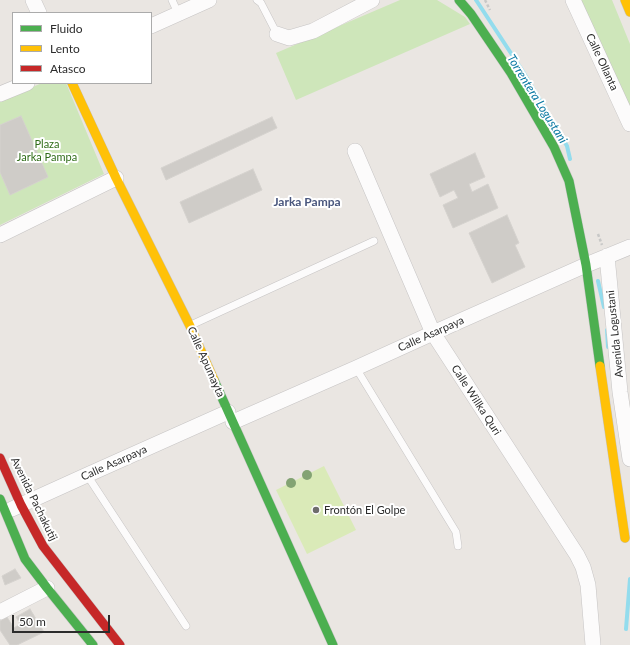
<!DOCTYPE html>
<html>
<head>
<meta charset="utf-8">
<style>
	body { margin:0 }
	#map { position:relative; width:630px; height:645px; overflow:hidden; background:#eae6e2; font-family:Lato,sans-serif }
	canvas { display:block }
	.legend { position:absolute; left:12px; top:12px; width:140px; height:72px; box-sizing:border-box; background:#fff; border:1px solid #ababab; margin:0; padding:5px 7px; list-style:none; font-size:12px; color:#2c2c2c }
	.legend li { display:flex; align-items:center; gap:8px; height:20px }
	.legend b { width:20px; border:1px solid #ababab }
	.scale { position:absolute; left:12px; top:615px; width:98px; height:18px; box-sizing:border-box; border:2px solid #2c2c2c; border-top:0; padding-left:5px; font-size:12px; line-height:14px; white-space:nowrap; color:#2c2c2c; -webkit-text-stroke:3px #fff; paint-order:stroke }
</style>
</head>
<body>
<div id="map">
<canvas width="630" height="645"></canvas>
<ul class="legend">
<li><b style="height:5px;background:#4caf50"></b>Fluido</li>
<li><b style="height:5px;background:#ffc107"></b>Lento</li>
<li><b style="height:5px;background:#c62828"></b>Atasco</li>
</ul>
<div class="scale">50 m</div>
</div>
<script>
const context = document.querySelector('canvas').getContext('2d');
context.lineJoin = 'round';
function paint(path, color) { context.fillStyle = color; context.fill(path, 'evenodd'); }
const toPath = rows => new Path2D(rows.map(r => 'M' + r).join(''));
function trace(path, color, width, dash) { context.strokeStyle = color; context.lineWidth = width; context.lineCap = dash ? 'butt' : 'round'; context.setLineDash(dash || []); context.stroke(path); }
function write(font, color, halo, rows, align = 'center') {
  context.font = font + ' Lato,sans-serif'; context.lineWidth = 4; context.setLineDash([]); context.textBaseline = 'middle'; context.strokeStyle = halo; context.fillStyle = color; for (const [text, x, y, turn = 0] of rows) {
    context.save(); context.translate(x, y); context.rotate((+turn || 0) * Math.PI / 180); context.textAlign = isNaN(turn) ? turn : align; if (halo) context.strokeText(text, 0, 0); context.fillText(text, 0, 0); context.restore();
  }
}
const green = toPath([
	[400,0,437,0,465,17,470,24,296,100,276,53],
	[581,0,612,0,630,44,630,107],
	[42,83,66,83,104,174,0,225,0,101]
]);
const pitch = toPath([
	[324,466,356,530,307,554,276,490]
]);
const stream = toPath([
	[476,0,522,70,567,146,570,159],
	[598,281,604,307],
	[607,330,608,347],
	[626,629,630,579]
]);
const building = toPath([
	[21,116,48,177,10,195,0,172,0,125,21,116],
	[272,117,277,128,166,180,161,168,272,117],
	[475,153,485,177,469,184,472,192,488,184,498,208,453,228,443,205,458,198,454,190,440,197,430,174,475,153],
	[253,169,262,190,189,223,180,202,253,169],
	[507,215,519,243,515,245,525,267,492,283,469,233,507,215],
	[15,569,21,578,5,585,2,576,15,569],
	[30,609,44,632,17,645,10,645,0,630,0,621,7,617,14,628,20,624,16,617,30,609]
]);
const path = toPath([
	[485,0,490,10],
	[598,234,602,245]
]);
const lane = toPath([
	[172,0,178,13],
	[257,0,261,3,277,34],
	[191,325,374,241],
	[356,368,456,532,458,546],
	[87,475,186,626]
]);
const street = toPath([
	[33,0,39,13],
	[573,0,630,124],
	[151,26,209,0],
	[277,34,289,38,313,31,372,0],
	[0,94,27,83],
	[355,151,433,333,577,555,583,567,588,585,593,645],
	[0,235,116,178],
	[607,256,620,392,630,459],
	[233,422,356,368,433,333,586,265,630,247],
	[12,509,87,475,228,412],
	[0,612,47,588]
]);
const fast = toPath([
	[459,0,471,14,511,73,554,147,569,181,586,265,600,366],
	[214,380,333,645],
	[0,499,25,559,47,588,93,645]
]);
const slow = toPath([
	[625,0,630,12],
	[72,83,116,178,190,326,214,380],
	[600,366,625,538]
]);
const jam = toPath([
	[0,458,21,505,43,546,120,645]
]);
const trees = [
	[307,475],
	[291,483]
];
const markers = [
	[316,510,4,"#6e6d6c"]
];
const streetNames = [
	["Calle Ollanta",602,62,65],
	["Calle Asarpaya",431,334,-24],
	["Avenida Logustani",615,334,-96],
	["Calle Apumayta",206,362,66],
	["Calle Willka Quri",476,400,57],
	["Calle Asarpaya",114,463,-24],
	["Avenida Pachakutij",34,499,64]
];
const parkNames = [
	["Plaza",47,144],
	["Jarka Pampa",47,157]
];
const poiNames = [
	["Frontón El Golpe",324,510]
];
const waterNames = [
	["Torrentera Logustani",537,99,58]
];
const neighbourhoodNames = [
	["Jarka Pampa",307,202]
];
paint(green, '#cee6ba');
paint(pitch, '#daeab8');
trace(stream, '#93dced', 4);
paint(building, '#cfccc8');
trace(building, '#d5d2ce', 1);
trace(lane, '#c6c4c4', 8);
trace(street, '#c6c4c4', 16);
trace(fast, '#c6c4c4', 10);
trace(slow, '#c6c4c4', 10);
trace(jam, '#c6c4c4', 10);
trace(path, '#c8c8c7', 2.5, [3, 2]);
trace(lane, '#fcfbfb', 7);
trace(street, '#fcfbfb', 15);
trace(fast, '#4caf50', 9);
trace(slow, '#ffc107', 9);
trace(jam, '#c62828', 9);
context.fillStyle = '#83a373';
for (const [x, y] of trees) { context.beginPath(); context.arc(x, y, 5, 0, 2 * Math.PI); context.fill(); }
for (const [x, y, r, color] of markers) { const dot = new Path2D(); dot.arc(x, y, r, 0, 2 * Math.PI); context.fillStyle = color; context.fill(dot); trace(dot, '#fff', 1.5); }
write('11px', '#2c2c2c', '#fff', streetNames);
write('11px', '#2f6c18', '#fff', parkNames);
write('11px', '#2c2c2c', '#fff', poiNames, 'left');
write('italic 12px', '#0978a2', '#fff', waterNames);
write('bold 12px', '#4a577e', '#fff', neighbourhoodNames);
</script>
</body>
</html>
